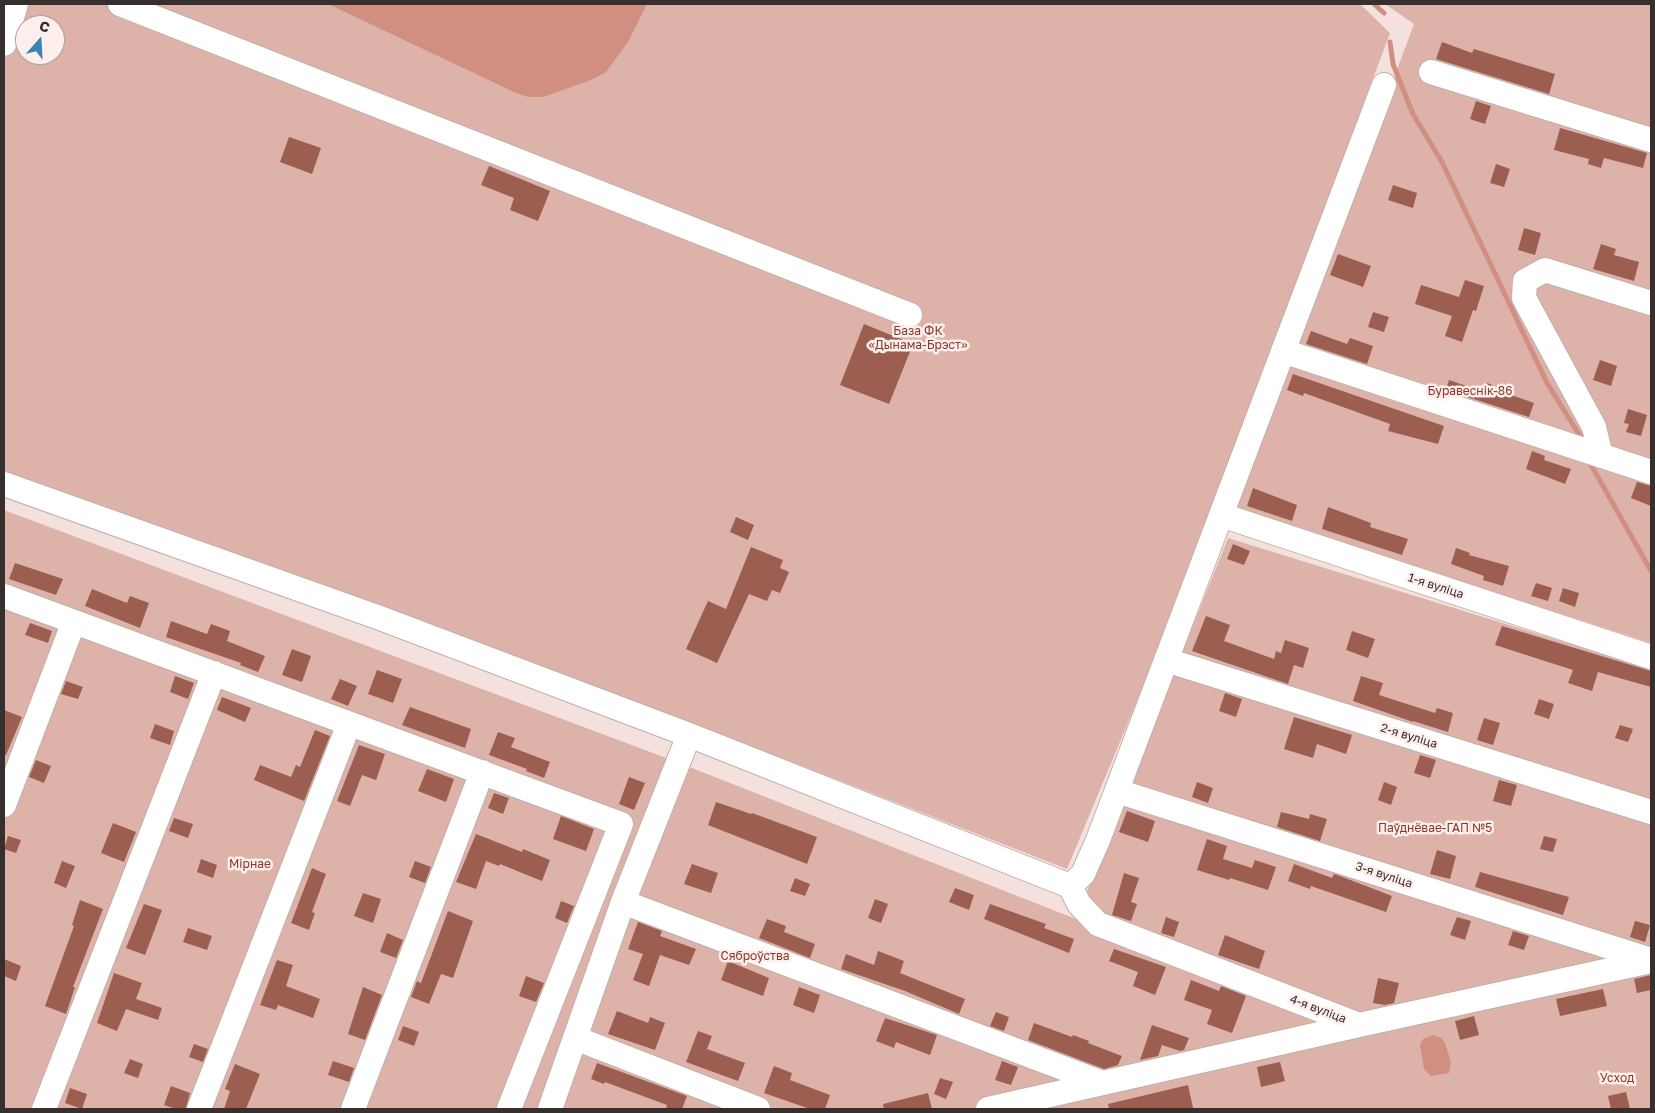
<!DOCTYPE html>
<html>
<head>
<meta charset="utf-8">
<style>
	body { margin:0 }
	#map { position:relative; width:1655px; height:1113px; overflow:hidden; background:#f4e1dd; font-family:"Golos Text",sans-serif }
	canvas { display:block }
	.frame { position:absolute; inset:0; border:5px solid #362f2e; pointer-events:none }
	.north { position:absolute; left:15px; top:15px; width:50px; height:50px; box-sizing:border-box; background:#ffefec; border:1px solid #afa2a0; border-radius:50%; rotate:19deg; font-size:14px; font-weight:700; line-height:20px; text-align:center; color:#362f2e }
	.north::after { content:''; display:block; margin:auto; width:18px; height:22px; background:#3a82b7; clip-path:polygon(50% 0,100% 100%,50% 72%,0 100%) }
</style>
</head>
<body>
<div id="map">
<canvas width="1655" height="1113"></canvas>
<div class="frame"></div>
<div class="north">С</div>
</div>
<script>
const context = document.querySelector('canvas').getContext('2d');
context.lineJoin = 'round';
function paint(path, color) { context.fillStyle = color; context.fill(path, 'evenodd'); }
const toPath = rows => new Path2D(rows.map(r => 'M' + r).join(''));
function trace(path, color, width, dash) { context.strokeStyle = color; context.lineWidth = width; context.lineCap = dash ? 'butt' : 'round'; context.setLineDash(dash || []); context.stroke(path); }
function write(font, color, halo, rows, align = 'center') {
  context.font = font + ' "Golos Text",sans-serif'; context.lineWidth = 5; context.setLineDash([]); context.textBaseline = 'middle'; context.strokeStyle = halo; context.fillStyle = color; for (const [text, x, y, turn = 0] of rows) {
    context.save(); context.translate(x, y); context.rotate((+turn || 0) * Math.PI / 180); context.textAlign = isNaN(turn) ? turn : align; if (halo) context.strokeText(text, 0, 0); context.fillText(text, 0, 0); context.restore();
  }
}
const green = toPath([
	[23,4,1360,4,1390,33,1174,612,1067,869,661,711,4,471,4,60],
	[25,25,55,25,55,55,25,55],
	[1385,4,1651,4,1651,643,1234,508,1414,24],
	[4,510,669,759,1076,919,1228,538,1651,669,1651,1109,4,1109]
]);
const water = toPath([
	[328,4,647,4,628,42,606,72,591,80,543,97,528,97,514,92],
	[1433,1035,1441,1038,1445,1043,1451,1062,1449,1073,1431,1076,1424,1069,1420,1045,1423,1039]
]);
const stream = toPath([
	[1374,4,1384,13],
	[1390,42,1393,64,1413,114,1442,162,1547,383,1582,439],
	[1590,463,1651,571]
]);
const building = toPath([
	[1442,42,1472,53,1474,49,1555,74,1549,94,1436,59],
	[1476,101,1491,106,1485,124,1470,119],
	[1560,128,1647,153,1643,168,1604,158,1601,168,1588,164,1589,159,1554,150],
	[289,137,321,148,312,174,280,162],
	[1496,164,1510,169,1504,187,1490,183],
	[489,166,550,191,538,221,510,210,514,198,481,185],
	[1393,185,1417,193,1413,208,1388,200],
	[1524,228,1541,233,1535,255,1518,250],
	[1601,244,1616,249,1614,255,1639,262,1634,281,1593,269],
	[1338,254,1371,266,1363,287,1330,275],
	[1465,280,1484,286,1476,311,1473,310,1462,342,1445,336,1452,316,1415,304,1421,285,1459,297],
	[1373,312,1389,317,1384,332,1368,327],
	[864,324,913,344,889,404,840,385],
	[1311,331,1347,344,1350,338,1373,346,1367,364,1306,344],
	[1600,360,1617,366,1611,386,1593,380],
	[1293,374,1444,426,1438,444,1388,431,1390,424,1304,393,1303,396,1287,390],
	[1449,380,1484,392,1487,383,1501,388,1500,391,1534,403,1529,417,1446,390],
	[1628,409,1647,415,1641,436,1626,432,1629,424,1624,423],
	[1532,451,1545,456,1544,460,1571,469,1565,484,1526,469],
	[1637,482,1651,486,1651,506,1631,498],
	[1253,488,1297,505,1292,521,1247,506],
	[1328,507,1371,523,1370,527,1408,539,1402,555,1322,529],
	[736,517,754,525,748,540,730,532],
	[1233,544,1250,551,1244,565,1227,559],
	[751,547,783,560,780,568,789,572,780,593,772,590,767,601,749,594,717,663,686,649,708,601,726,609],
	[1456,548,1470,553,1469,555,1509,566,1503,586,1483,580,1484,576,1451,564],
	[15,563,63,579,56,595,9,579],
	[1536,583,1552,588,1548,601,1531,596],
	[1563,588,1579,593,1575,607,1559,601],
	[92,589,127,603,130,596,149,603,140,628,85,606],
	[1206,616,1230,625,1224,641,1274,659,1276,651,1281,653,1285,640,1309,648,1303,668,1294,665,1288,684,1192,651],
	[171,621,207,634,211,624,230,631,227,641,265,656,258,672,240,665,241,663,166,637],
	[30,623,52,631,48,643,25,635],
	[1502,626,1651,671,1651,687,1598,672,1592,691,1568,683,1573,670,1495,645],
	[1352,631,1375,639,1368,658,1346,650],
	[292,649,311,656,302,682,282,675],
	[377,670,402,679,393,703,368,694],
	[175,676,194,683,188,699,170,692],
	[1361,676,1383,683,1379,695,1435,713,1437,708,1453,713,1448,732,1413,721,1413,722,1353,701],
	[340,679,357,686,348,706,331,699],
	[66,681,83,687,78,699,61,694],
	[1225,693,1242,699,1236,717,1219,711],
	[222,697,251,708,245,722,217,710],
	[1539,699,1554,704,1549,719,1534,714],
	[410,707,471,729,465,748,402,725],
	[4,710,22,717,6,755,4,755],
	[1294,717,1352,735,1346,754,1317,744,1313,758,1284,749],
	[1484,718,1500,723,1493,745,1477,740],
	[155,724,174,731,170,745,150,738],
	[1620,725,1633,729,1628,742,1615,738],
	[315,730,330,736,304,801,254,780,260,765,291,777,296,765,300,767],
	[498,732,515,738,511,747,550,762,544,778,526,771,527,769,489,755],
	[359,745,385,754,376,780,362,775,350,806,337,801],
	[1420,755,1436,760,1430,778,1414,773],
	[36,760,51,766,44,783,29,777],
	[427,769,454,779,446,802,418,791],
	[629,777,645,783,634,810,619,804],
	[1499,780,1517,785,1511,806,1493,801],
	[1197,782,1213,788,1208,803,1192,797],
	[1384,782,1397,787,1391,805,1378,800],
	[494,793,509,798,503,814,488,808],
	[716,802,751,814,752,813,817,837,807,864,708,825],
	[1127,811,1155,821,1148,842,1119,832],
	[1281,812,1309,819,1310,814,1327,819,1320,841,1277,827],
	[561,816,594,829,586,851,553,839],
	[174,818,193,824,188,838,169,831],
	[113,823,136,832,124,862,101,853],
	[476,834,522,852,523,849,550,860,542,881,500,864,499,866,486,861,476,889,456,882],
	[8,836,21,840,16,853,4,849],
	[1544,836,1557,839,1553,852,1540,849],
	[1207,839,1227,846,1223,859,1252,868,1255,860,1276,867,1268,890,1230,878,1229,880,1197,870],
	[1437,850,1456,856,1450,879,1430,874],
	[201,859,217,865,213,878,197,872],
	[62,861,75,866,66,888,54,883],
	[415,861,431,867,425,883,409,877],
	[692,864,718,873,711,893,684,884],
	[1294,864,1332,878,1334,874,1340,876,1392,896,1386,912,1311,886,1310,889,1288,881],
	[312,868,326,874,312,912,315,913,309,930,291,923],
	[1480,872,1569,897,1563,915,1475,887],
	[1124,873,1139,878,1131,902,1137,904,1131,921,1112,915],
	[795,878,810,884,805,896,790,891],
	[955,888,974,895,969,910,949,902],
	[363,893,381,899,373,923,354,916],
	[875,899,888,904,881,923,868,918],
	[80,900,103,909,73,987,75,987,66,1014,45,1006,74,926,72,925],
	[561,901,574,906,567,923,555,918],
	[144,904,162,910,145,955,126,948],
	[990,904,1046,924,1044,928,1074,939,1069,953,984,919],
	[448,911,473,921,453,978,441,974,429,1004,411,997,417,981,421,983],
	[1166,917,1179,922,1174,937,1161,933],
	[1457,917,1471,921,1465,940,1450,935],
	[767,919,786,926,784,932,815,944,810,958,759,938],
	[1635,921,1650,925,1645,942,1630,937],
	[638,922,662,931,660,936,696,949,689,965,660,955,649,986,633,980,643,954,628,949],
	[188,928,212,936,207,950,183,942],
	[1513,931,1529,936,1524,950,1508,945],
	[387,933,403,940,396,958,380,952],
	[1225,935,1265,951,1259,969,1218,955],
	[1114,949,1166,967,1155,995,1133,986,1138,972,1109,961],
	[878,951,904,961,900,973,965,999,959,1014,905,991,841,969,846,954,874,965],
	[4,959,21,966,16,981,4,976],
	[277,960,293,965,286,986,320,999,313,1018,278,1005,276,1010,260,1005],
	[728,961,769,978,763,996,721,980],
	[114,973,142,983,136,999,162,1008,158,1020,126,1009,117,1031,97,1023],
	[1651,975,1651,990,1637,993,1634,979],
	[526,976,544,983,536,1002,519,996],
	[1378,978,1399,983,1394,1003,1385,1005,1373,1003],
	[1191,980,1219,991,1221,986,1246,996,1232,1033,1207,1024,1212,1010,1184,1000],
	[363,987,382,995,365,1040,348,1034],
	[799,987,820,995,814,1013,793,1005],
	[1603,989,1607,1006,1560,1016,1556,999],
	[617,1011,648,1023,650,1017,665,1023,655,1050,608,1034],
	[996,1012,1009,1017,1004,1031,990,1026],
	[1474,1016,1479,1035,1460,1040,1455,1021],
	[885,1018,937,1035,930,1055,896,1042,894,1048,876,1041],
	[1034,1023,1072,1037,1073,1035,1089,1041,1088,1043,1122,1056,1118,1065,1104,1069,1028,1040],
	[1152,1025,1189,1038,1184,1050,1180,1051,1162,1045,1158,1056,1140,1060],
	[403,1026,419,1032,414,1046,398,1040],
	[698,1031,712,1036,707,1049,745,1063,738,1081,686,1062],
	[194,1044,208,1049,203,1062,189,1057],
	[130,1059,143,1064,138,1078,124,1073],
	[333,1061,354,1068,349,1082,328,1075],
	[1002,1061,1018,1067,1011,1085,995,1080],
	[1280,1062,1285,1081,1261,1087,1257,1067],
	[597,1063,687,1096,682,1109,666,1109,667,1105,605,1082,604,1084,591,1079],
	[235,1064,260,1074,246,1109,224,1109,230,1091,225,1089],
	[774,1066,792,1073,790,1080,830,1095,825,1109,810,1109,764,1093],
	[940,1078,953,1082,946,1099,934,1094],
	[1188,1085,1193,1108,1109,1109,1108,1104],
	[171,1086,190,1093,186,1109,176,1109,164,1105],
	[70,1088,87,1094,82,1109,65,1103],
	[1626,1092,1630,1109,1611,1109,1608,1096],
	[928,1093,932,1109,884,1109,883,1104]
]);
const minor = toPath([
	[120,4,910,315],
	[4,44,16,4],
	[1431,72,1651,140],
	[1283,351,1651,472],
	[1601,456,1594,427,1524,298,1525,281,1545,270,1651,303],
	[4,484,380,618,689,735,1070,886],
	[1221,515,1651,657],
	[4,596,621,824,509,1109],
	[1166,660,1651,812],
	[1117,791,1651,960],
	[4,805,73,624],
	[1070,886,1083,874,1098,840,1384,85],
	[1070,886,1079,904,1098,924,1359,1025,1651,961],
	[623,902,1100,1082],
	[575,1038,758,1109],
	[44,1109,214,673],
	[199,1109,349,724],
	[353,1109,482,772],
	[550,1109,623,902,689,735],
	[988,1109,1359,1025]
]);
const parkNames = [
	["База ФК",918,331],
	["«Дынама-Брэст»",918,345],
	["Буравеснік-86",1470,391],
	["Паўднёвае-ГАП №5",1435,828],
	["Мірнае",250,864],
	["Сяброўства",755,956],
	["Усход",1617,1078]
];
const streetNames = [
	["1-я вуліца",1436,586,18],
	["2-я вуліца",1409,736,17],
	["3-я вуліца",1384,875,18],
	["4-я вуліца",1318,1009,21]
];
paint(green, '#ddb3a9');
paint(water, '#d08f80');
trace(stream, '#d08f80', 5);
paint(building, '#9b5e51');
trace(minor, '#c1afab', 26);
trace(minor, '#fff', 24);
write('12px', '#883828', '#ffefec', parkNames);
write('12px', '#362f2e', '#ffefec', streetNames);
</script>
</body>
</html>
